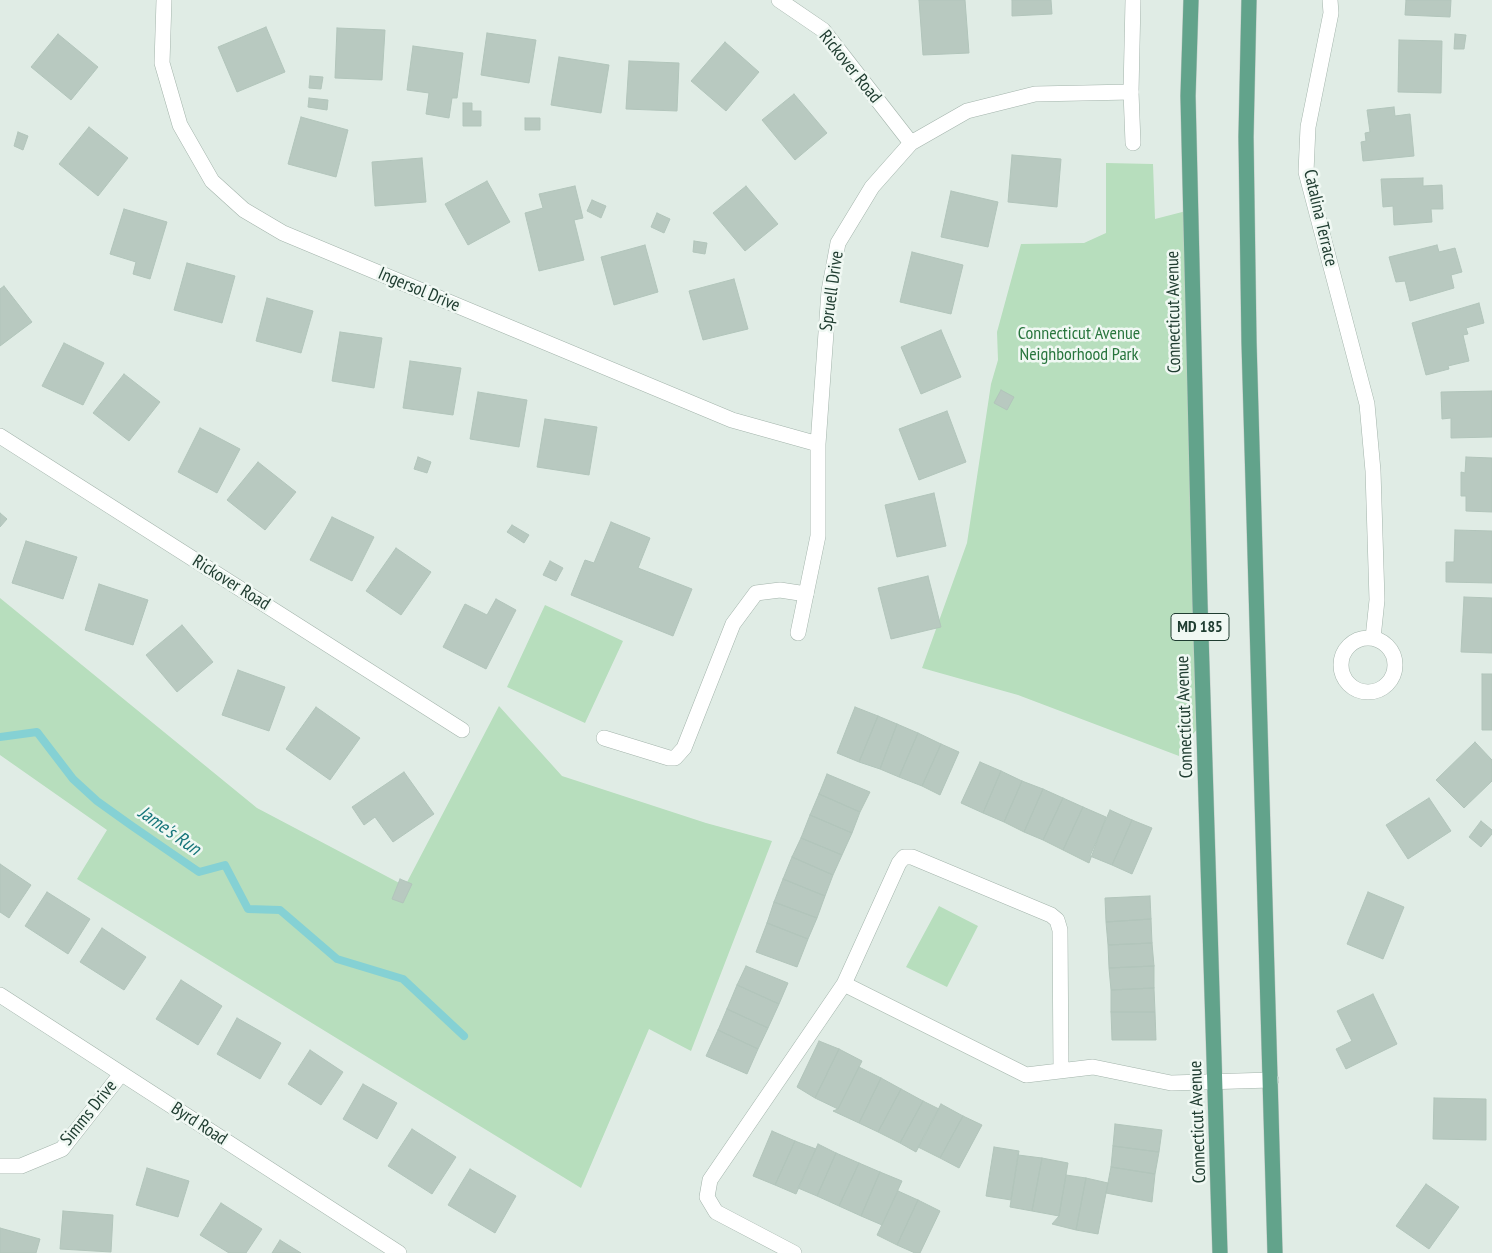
<!DOCTYPE html>
<html>
<head>
<meta charset="utf-8">
<style>
	body { margin:0 }
	canvas { display:block; background:#e0ece5 }
</style>
</head>
<body>
<canvas width="1492" height="1253"></canvas>
<script>
const context = document.querySelector('canvas').getContext('2d');
context.lineJoin = 'round';
function paint(path, color) { context.fillStyle = color; context.fill(path, 'evenodd'); }
const toPath = rows => new Path2D(rows.map(r => 'M' + r).join(''));
function trace(path, color, width, dash) { context.strokeStyle = color; context.lineWidth = width; context.lineCap = dash ? 'butt' : 'round'; context.setLineDash(dash || []); context.stroke(path); }
function write(font, color, halo, rows, align = 'center') {
  context.font = font + ' "PT Sans Narrow",sans-serif'; context.lineWidth = 5; context.setLineDash([]); context.textBaseline = 'middle'; context.strokeStyle = halo; context.fillStyle = color; for (const [text, x, y, turn = 0] of rows) {
    context.save(); context.translate(x, y); context.rotate((+turn || 0) * Math.PI / 180); context.textAlign = isNaN(turn) ? turn : align; if (halo) context.strokeText(text, 0, 0); context.fillText(text, 0, 0); context.restore();
  }
}
const green = toPath([
	[1106,163,1153,164,1155,219,1190,210,1204,722,1179,749,1179,756,1018,695,922,668,967,543,991,384,998,360,997,332,1021,244,1084,243,1106,233],
	[0,598,257,808,405,886,499,706,562,776,706,823,772,841,691,1051,649,1029,581,1188,77,879,107,830,0,755],
	[545,605,623,641,585,723,507,687],
	[939,906,978,926,947,987,906,967]
]);
const stream = toPath([
	[0,737,37,732,73,779,97,801,132,826,199,872,225,865,248,909,280,910,337,959,403,979,464,1036]
]);
const building = toPath([
	[919,0,965,0,969,53,923,55,919,0],
	[1012,0,1051,0,1052,14,1012,16,1012,0],
	[1406,0,1451,0,1450,17,1405,15,1406,0],
	[266,27,285,72,237,92,218,47,266,27],
	[337,28,385,30,382,80,335,78,337,28],
	[487,33,536,40,529,83,481,75,487,33],
	[58,34,98,67,71,100,31,67,58,34],
	[1455,34,1466,35,1464,49,1454,49,1455,34],
	[1399,40,1442,41,1441,93,1398,92,1399,40],
	[725,42,759,72,726,111,691,81,725,42],
	[413,46,463,53,457,98,452,98,449,118,426,114,429,93,407,90,413,46],
	[559,57,609,65,601,113,551,105,559,57],
	[629,61,679,63,677,111,626,109,629,61],
	[310,76,323,77,321,89,309,88,310,76],
	[794,94,827,133,795,160,762,120,794,94],
	[309,98,328,100,327,110,308,107,309,98],
	[463,103,472,103,472,111,481,111,481,126,463,126,463,103],
	[1394,107,1395,116,1410,114,1414,156,1363,161,1361,142,1366,141,1365,133,1370,132,1367,110,1394,107],
	[301,117,348,130,336,177,288,164,301,117],
	[525,118,540,118,540,130,525,130,525,118],
	[89,127,128,158,98,196,59,164,89,127],
	[18,132,28,136,23,150,14,146,18,132],
	[1012,155,1061,159,1057,207,1008,202,1012,155],
	[422,158,426,202,375,206,372,162,422,158],
	[1423,178,1423,186,1442,185,1443,209,1431,209,1432,222,1394,225,1393,206,1383,207,1381,179,1423,178],
	[487,181,510,222,468,245,445,204,487,181],
	[575,186,583,218,574,220,584,260,539,271,525,213,543,208,539,194,575,186],
	[746,186,778,224,745,251,713,213,746,186],
	[951,191,998,202,988,247,941,237,951,191],
	[592,200,606,206,601,218,587,211,592,200],
	[124,209,167,222,150,279,133,274,136,262,110,254,124,209],
	[657,213,670,219,664,233,651,227,657,213],
	[694,241,707,243,705,254,693,252,694,241],
	[645,245,658,292,614,305,601,257,645,245],
	[1437,245,1439,252,1455,248,1462,272,1451,275,1454,288,1410,301,1405,281,1396,282,1389,257,1437,245],
	[912,252,963,265,951,314,900,302,912,252],
	[187,263,235,276,222,323,174,310,187,263],
	[734,279,748,329,703,340,689,291,734,279],
	[4,286,32,322,0,346,0,289,4,286],
	[267,298,313,311,301,353,256,341,267,298],
	[1479,303,1484,323,1466,328,1468,334,1463,335,1469,361,1448,366,1449,369,1426,375,1412,323,1479,303],
	[941,330,961,377,921,394,901,347,941,330],
	[340,332,382,338,374,388,332,381,340,332],
	[64,343,104,363,83,405,42,386,64,343],
	[410,361,461,368,453,415,403,408,410,361],
	[124,374,160,402,129,441,93,413,124,374],
	[1001,390,1014,397,1007,410,994,403,1001,390],
	[1492,391,1492,437,1451,438,1451,418,1442,419,1441,392,1492,391],
	[478,392,527,400,519,447,470,439,478,392],
	[947,411,966,462,919,480,899,429,947,411],
	[545,419,597,427,589,475,537,467,545,419],
	[200,428,240,449,217,493,178,472,200,428],
	[418,457,431,462,427,473,414,469,418,457],
	[1466,457,1492,458,1492,512,1466,511,1466,496,1461,496,1461,472,1465,473,1466,457],
	[258,462,296,492,265,530,227,500,258,462],
	[934,493,946,546,897,557,885,505,934,493],
	[0,513,7,519,0,527,0,513],
	[332,517,374,537,352,581,310,560,332,517],
	[611,522,650,538,638,568,692,589,673,636,571,595,585,560,594,563,611,522],
	[512,525,529,535,524,543,507,532,512,525],
	[1455,530,1492,531,1492,583,1446,582,1446,562,1454,562,1455,530],
	[26,541,77,557,63,599,12,583,26,541],
	[396,548,431,572,401,615,366,591,396,548],
	[550,561,563,568,556,581,543,575,550,561],
	[928,576,941,627,891,639,878,588,928,576],
	[99,584,148,600,133,645,85,630,99,584],
	[1464,597,1492,598,1492,653,1461,652,1464,597],
	[496,599,516,610,486,669,443,647,465,604,487,615,496,599],
	[182,625,213,662,177,692,146,655,182,625],
	[238,670,285,687,269,731,222,715,238,670],
	[1482,674,1492,674,1492,730,1482,730,1482,674],
	[316,707,360,738,330,780,286,749,316,707],
	[855,707,878,716,859,762,837,753,855,707],
	[878,716,897,724,880,769,859,762,878,716],
	[897,724,918,733,899,777,880,769,897,724],
	[918,733,941,744,922,786,899,777,918,733],
	[1475,742,1492,760,1492,781,1464,808,1436,780,1475,742],
	[941,744,959,752,940,795,922,786,941,744],
	[980,762,1001,771,983,813,961,803,980,762],
	[1001,771,1022,781,1004,822,983,813,1001,771],
	[404,772,434,814,393,842,375,817,364,825,352,807,404,772],
	[827,774,870,792,860,812,819,794,827,774],
	[1022,781,1043,789,1024,832,1004,822,1022,781],
	[1043,789,1063,798,1043,840,1024,832,1043,789],
	[819,794,860,812,852,833,810,815,819,794],
	[1063,798,1083,807,1063,850,1043,840,1063,798],
	[1429,798,1451,831,1408,859,1386,825,1429,798],
	[1083,807,1106,817,1089,863,1063,850,1083,807],
	[1110,810,1132,820,1112,865,1090,856,1110,810],
	[810,815,852,833,842,855,801,838,810,815],
	[1132,820,1152,828,1132,874,1112,865,1132,820],
	[1481,821,1492,830,1492,834,1481,847,1469,837,1481,821],
	[801,838,842,855,833,875,792,857,801,838],
	[792,857,833,875,825,896,783,879,792,857],
	[0,864,31,885,9,918,0,912,0,864],
	[400,879,412,884,403,903,392,899,400,879],
	[783,879,825,896,817,918,774,902,783,879],
	[47,892,90,919,68,954,25,926,47,892],
	[1368,892,1404,907,1383,959,1347,944,1368,892],
	[1150,896,1151,919,1106,922,1105,898,1150,896],
	[774,902,817,918,808,939,767,923,774,902],
	[1151,919,1152,943,1108,945,1106,922,1151,919],
	[767,923,808,939,797,967,756,952,767,923],
	[102,928,146,957,124,990,80,962,102,928],
	[1152,943,1154,966,1109,968,1108,945,1152,943],
	[746,966,788,983,779,1004,737,985,746,966],
	[1154,966,1154,988,1111,990,1109,968,1154,966],
	[181,980,222,1006,198,1045,156,1019,181,980],
	[737,985,779,1004,768,1028,727,1009,737,985],
	[1154,988,1155,1012,1111,1012,1111,990,1154,988],
	[1373,994,1397,1044,1346,1069,1336,1049,1352,1041,1337,1011,1373,994],
	[727,1009,768,1028,758,1049,718,1030,727,1009],
	[1111,1012,1155,1012,1156,1040,1112,1040,1111,1012],
	[237,1018,281,1043,260,1079,217,1054,237,1018],
	[718,1030,758,1049,747,1074,706,1056,718,1030],
	[819,1041,839,1049,815,1098,797,1087,819,1041],
	[839,1049,862,1061,838,1109,815,1098,839,1049],
	[310,1050,343,1072,321,1105,288,1084,310,1050],
	[859,1067,881,1078,859,1123,833,1111,838,1109,859,1067],
	[881,1078,901,1089,878,1132,859,1123,881,1078],
	[363,1084,397,1103,377,1139,343,1119,363,1084],
	[901,1089,923,1101,900,1143,878,1132,901,1089],
	[1434,1098,1486,1099,1486,1140,1433,1139,1434,1098],
	[923,1101,939,1109,916,1152,900,1143,923,1101],
	[941,1104,963,1116,940,1158,918,1147,941,1104],
	[963,1116,982,1125,959,1168,940,1158,963,1116],
	[1115,1124,1162,1130,1159,1152,1113,1146,1115,1124],
	[412,1129,456,1157,432,1194,388,1166,412,1129],
	[772,1131,795,1141,775,1185,753,1176,772,1131],
	[795,1141,816,1149,796,1194,775,1185,795,1141],
	[818,1144,836,1153,817,1196,798,1188,818,1144],
	[1113,1146,1159,1152,1155,1174,1111,1167,1113,1146],
	[994,1147,1019,1151,1011,1200,986,1196,994,1147],
	[836,1153,859,1163,839,1206,817,1196,836,1153],
	[1018,1155,1042,1158,1032,1211,1010,1207,1018,1155],
	[1042,1158,1068,1163,1059,1216,1032,1211,1042,1158],
	[859,1163,880,1172,861,1216,839,1206,859,1163],
	[1111,1167,1155,1174,1152,1202,1106,1193,1111,1167],
	[147,1168,189,1181,178,1217,136,1205,147,1168],
	[470,1169,516,1196,495,1233,448,1205,470,1169],
	[880,1172,902,1181,882,1225,861,1216,880,1172],
	[1066,1175,1086,1178,1076,1230,1052,1224,1059,1216,1066,1175],
	[1086,1178,1108,1183,1098,1234,1076,1230,1086,1178],
	[1426,1184,1459,1207,1429,1249,1396,1226,1426,1184],
	[898,1191,918,1200,897,1245,877,1235,898,1191],
	[918,1200,940,1211,920,1253,915,1253,897,1245,918,1200],
	[221,1203,262,1229,246,1253,229,1253,200,1235,221,1203],
	[63,1211,113,1215,111,1252,60,1249,63,1211],
	[0,1228,40,1239,36,1253,0,1253,0,1228],
	[280,1240,301,1253,272,1253,280,1240]
]);
const service = toPath([
	[1131,92,1133,143],
	[604,738,669,758,675,758,684,748,733,624,756,593,780,590,806,594],
	[1061,1071,1060,930,1057,920,1051,915,912,857,904,857,899,863,844,984,1026,1075,1093,1067,1171,1083,1271,1080],
	[794,1253,716,1212,707,1197,710,1180,844,984]
]);
const minor = toPath([
	[164,0,162,63,180,125,212,181,244,210,283,233,732,420,818,444],
	[779,0,823,30,911,143],
	[1330,0,1331,13,1308,127,1306,172,1367,404,1373,471,1377,600,1373,638],
	[0,436,462,730],
	[798,633,818,536,818,444,829,291,838,243,872,187,911,143,967,111,1035,94,1131,92,1133,0],
	'1341 665a27 27 0 1 1 54 0a27 27 0 1 1-54 0Z',
	[0,995,399,1253],
	[0,1166,21,1166,62,1149,121,1074]
]);
const primary = toPath([
	[1191,0,1188,96,1200,603,1220,1253],
	[1249,0,1246,137,1249,342,1275,1253]
]);
const shields = [
	[1200,627,58]
];
const shieldNames = [
	["MD 185",1200,627]
];
const streetNames = [
	["Rickover Road",850,67,51],
	["Catalina Terrace",1320,218,77],
	["Ingersol Drive",419,290,23],
	["Spruell Drive",832,291,-82],
	["Connecticut Avenue",1174,312,-91],
	["Rickover Road",231,583,32],
	["Connecticut Avenue",1185,717,-92],
	["Simms Drive",89,1113,-51],
	["Connecticut Avenue",1198,1122,-92],
	["Byrd Road",199,1124,33]
];
const parkNames = [
	["Connecticut Avenue",1079,334],
	["Neighborhood Park",1079,355]
];
const waterNames = [
	["Jame's Run",169,831,35]
];
paint(green, '#b7debd');
trace(stream, '#85d1d4', 8);
paint(building, '#b8c9c0');
trace(building, '#b2c5bb', 1);
trace(service, '#a3b4ab', 16);
trace(minor, '#a3b4ab', 16);
trace(primary, '#c1c9c5', 16);
trace(service, '#fff', 15);
trace(minor, '#fff', 15);
trace(primary, '#62a38b', 15);
for (const [x, y, w] of shields) { const box = new Path2D(); box.roundRect(x - w / 2, y - 13.5, w, 27, 4); context.fillStyle = '#f0f8f3'; context.fill(box); trace(box, '#203d31', 1); }
write('bold 16px', '#203d31', null, shieldNames);
write('18px', '#203d31', '#f0f8f3', streetNames);
write('18px', '#28753d', '#f0f8f3', parkNames);
write('italic 19px', '#17767b', '#f0f8f3', waterNames);
</script>
</body>
</html>
